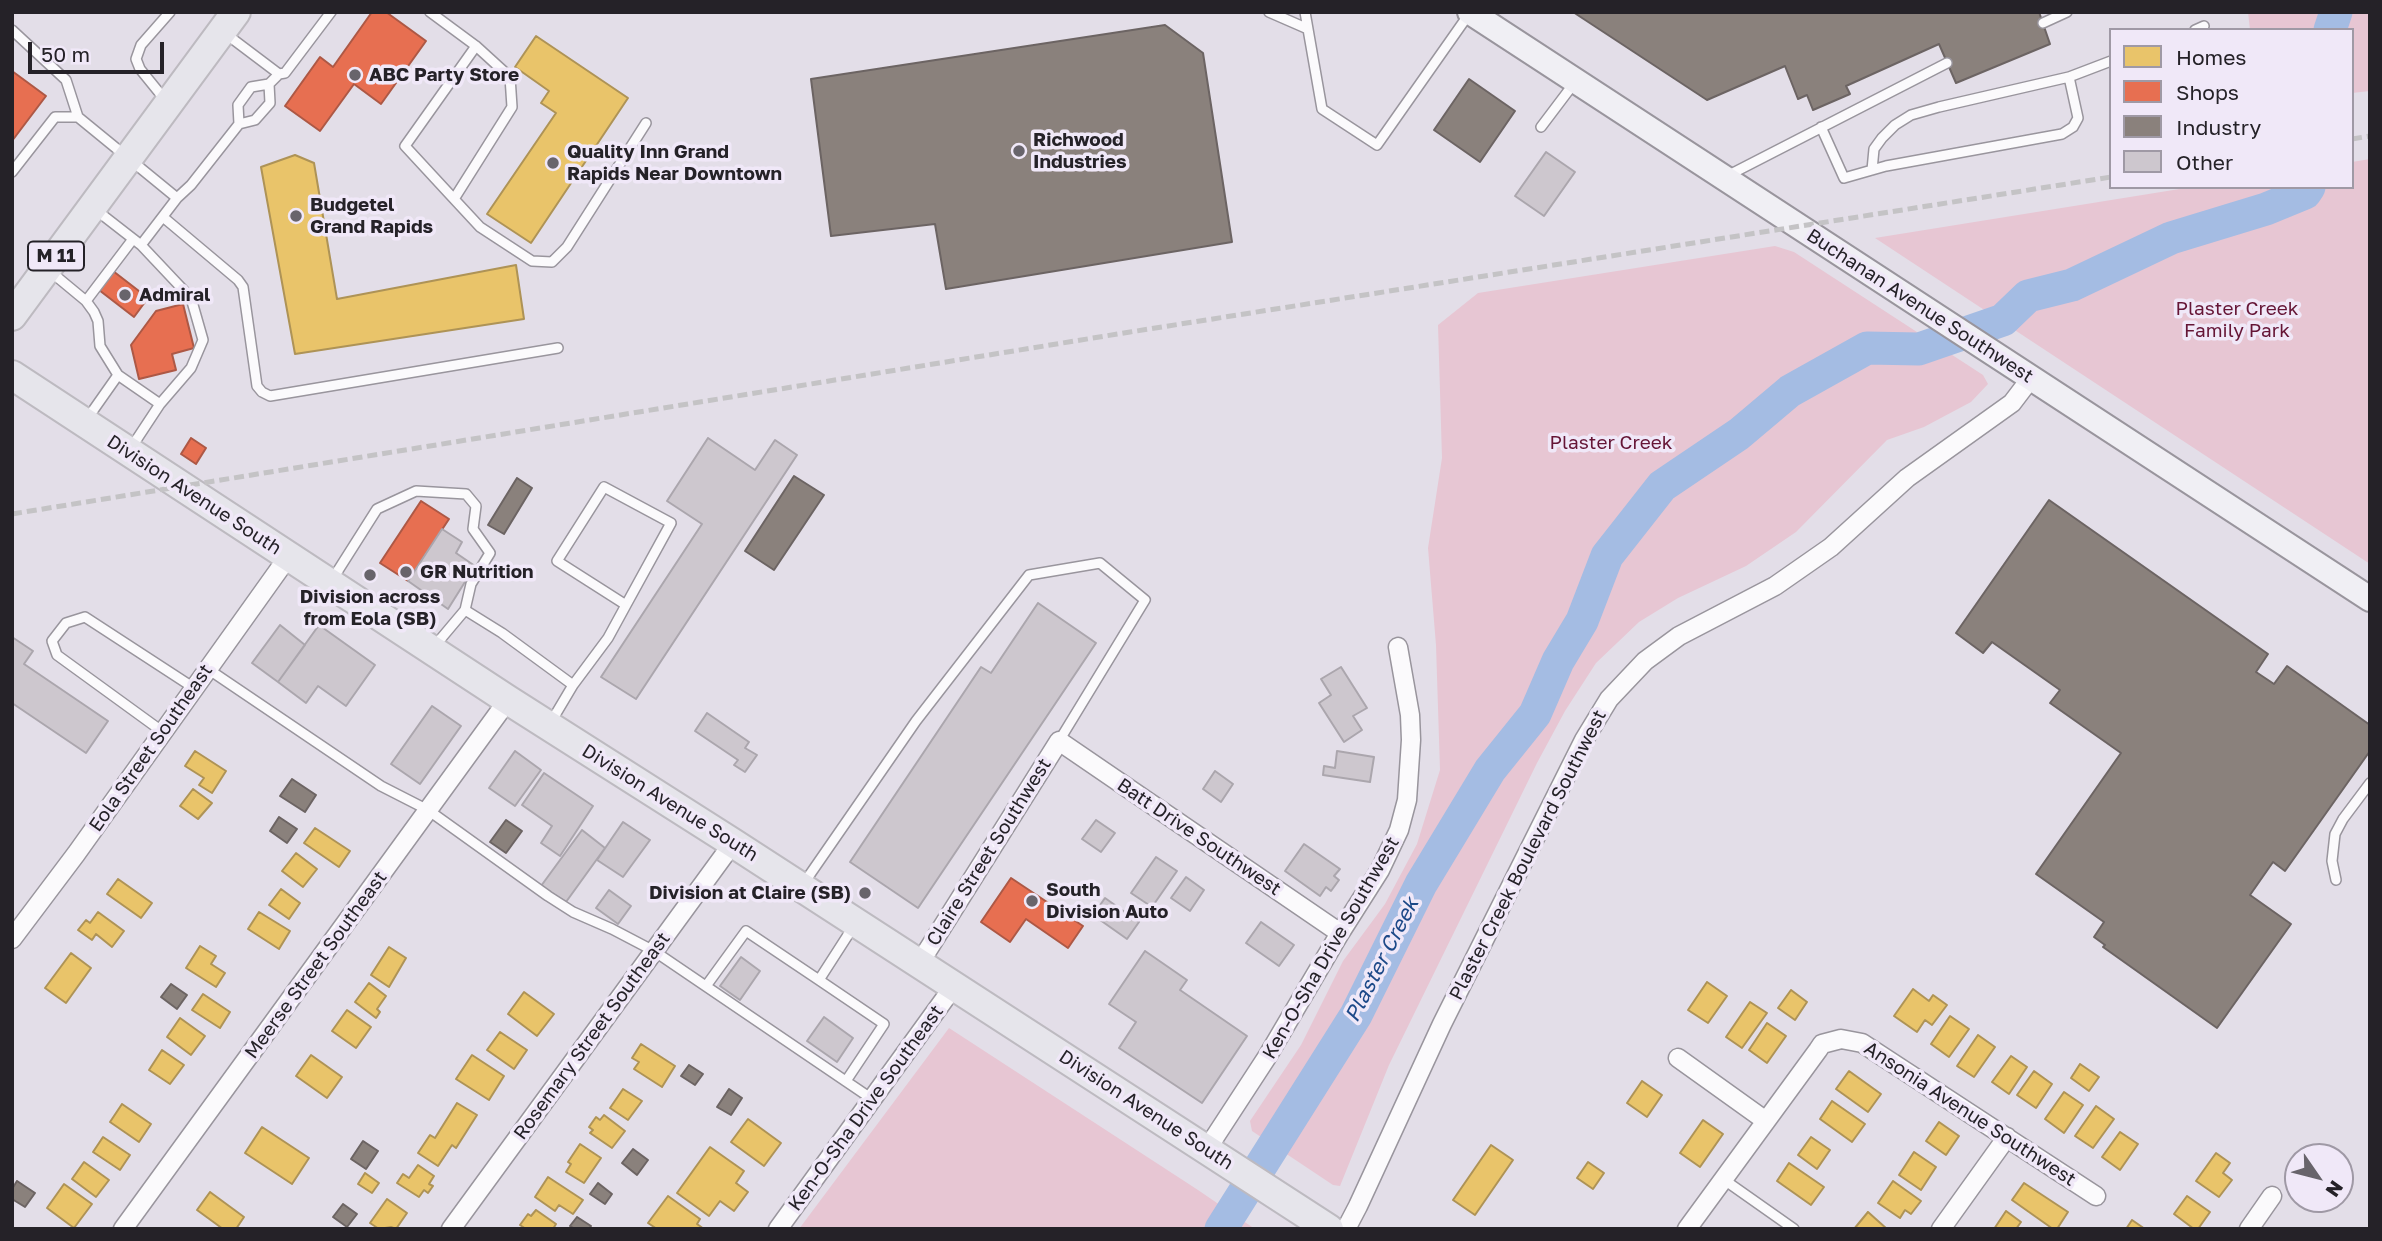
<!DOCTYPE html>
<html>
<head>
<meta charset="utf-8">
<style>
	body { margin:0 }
	#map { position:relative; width:2382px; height:1241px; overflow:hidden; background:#e3dee8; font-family:"Golos Text",sans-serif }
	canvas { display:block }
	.frame { position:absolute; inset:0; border:14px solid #252228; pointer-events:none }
	.legend { position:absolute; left:2109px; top:28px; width:245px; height:161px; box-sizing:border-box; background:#f0e8f8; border:2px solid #9f99a5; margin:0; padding:9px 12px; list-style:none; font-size:21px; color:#252228 }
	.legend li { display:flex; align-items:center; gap:14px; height:35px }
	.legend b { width:35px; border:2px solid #9f99a5 }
	.north { position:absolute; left:2284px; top:1143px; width:70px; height:70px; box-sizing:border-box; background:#f0e8f8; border:2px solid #9f99a5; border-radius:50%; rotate:125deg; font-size:19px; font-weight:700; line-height:28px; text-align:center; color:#252228 }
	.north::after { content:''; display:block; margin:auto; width:24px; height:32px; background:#68646b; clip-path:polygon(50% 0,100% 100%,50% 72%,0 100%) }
	.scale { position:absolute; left:28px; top:42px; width:136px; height:32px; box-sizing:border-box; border:4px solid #252228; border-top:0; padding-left:9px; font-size:21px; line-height:24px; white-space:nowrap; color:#252228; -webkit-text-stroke:5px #f0e8f8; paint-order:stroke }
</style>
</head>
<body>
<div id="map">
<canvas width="2382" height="1241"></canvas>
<div class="frame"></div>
<ul class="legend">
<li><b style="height:19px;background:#e9c46a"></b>Homes</li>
<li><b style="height:19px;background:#e76f51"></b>Shops</li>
<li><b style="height:19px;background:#8a817c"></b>Industry</li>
<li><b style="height:19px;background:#cdc7ce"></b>Other</li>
</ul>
<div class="north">N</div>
<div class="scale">50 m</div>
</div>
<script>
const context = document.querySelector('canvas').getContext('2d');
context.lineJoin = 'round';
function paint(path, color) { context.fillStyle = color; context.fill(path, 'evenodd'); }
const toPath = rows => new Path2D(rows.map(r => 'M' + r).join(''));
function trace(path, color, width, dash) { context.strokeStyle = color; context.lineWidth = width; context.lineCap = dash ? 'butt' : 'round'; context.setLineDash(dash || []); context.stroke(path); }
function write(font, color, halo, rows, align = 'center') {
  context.font = font + ' "Golos Text",sans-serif'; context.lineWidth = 7; context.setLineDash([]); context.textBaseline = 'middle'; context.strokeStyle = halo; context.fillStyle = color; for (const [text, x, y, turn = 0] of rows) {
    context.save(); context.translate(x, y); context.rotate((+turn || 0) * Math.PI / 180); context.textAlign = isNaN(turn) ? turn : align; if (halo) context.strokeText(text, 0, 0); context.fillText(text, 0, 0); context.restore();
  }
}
const green = toPath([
	[2248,12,2370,12,2370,91,2352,93,2352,30,2250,30],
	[2370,159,2370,564,1875,238,2192,187,2352,187,2352,162],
	[1775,246,1794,252,1983,375,1988,384,1971,402,1924,427,1887,440,1796,532,1746,566,1678,598,1639,622,1596,663,1565,711,1537,763,1389,1065,1340,1186,1333,1185,1252,1131,1250,1121,1301,1045,1343,961,1385,904,1417,844,1440,770,1436,645,1428,548,1442,458,1438,325,1478,293],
	[949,1028,1198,1190,1255,1229,799,1229]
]);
const homes = toPath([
	[536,36,628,98,531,243,487,214,556,113,541,103,549,91,515,67,536,36],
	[295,155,314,163,337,299,516,265,524,319,295,354,261,167,295,155],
	[195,751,226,771,212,793,199,785,204,778,185,766,195,751],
	[193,789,212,803,198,819,180,806,193,789],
	[315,828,350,851,339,867,304,843,315,828],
	[296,853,317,869,303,887,282,871,296,853],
	[118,879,152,903,141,918,107,894,118,879],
	[281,889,300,903,289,919,269,905,281,889],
	[98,912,124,931,112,947,96,934,92,940,78,930,86,920,90,923,98,912],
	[259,912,290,931,279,949,248,929,259,912],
	[200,946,216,956,211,964,225,973,216,987,186,968,200,946],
	[389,947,406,958,389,987,371,975,389,947],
	[71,953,91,968,66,1003,45,988,71,953],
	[1707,982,1727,996,1708,1023,1688,1010,1707,982],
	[369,983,386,996,377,1009,380,1012,376,1018,355,1002,369,983],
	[1913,989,1929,1001,1933,995,1947,1005,1932,1025,1925,1020,1917,1032,1894,1016,1913,989],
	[1791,990,1807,1002,1795,1020,1778,1008,1791,990],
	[524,992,554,1014,537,1036,508,1014,524,992],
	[203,994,230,1012,220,1028,192,1010,203,994],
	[1750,1002,1767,1013,1742,1048,1726,1037,1750,1002],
	[347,1010,371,1027,356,1048,332,1031,347,1010],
	[1950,1016,1969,1029,1949,1057,1931,1044,1950,1016],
	[180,1018,205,1036,191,1055,167,1037,180,1018],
	[1767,1023,1786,1036,1767,1063,1749,1050,1767,1023],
	[500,1032,527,1050,514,1069,487,1050,500,1032],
	[1978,1035,1995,1047,1974,1077,1957,1066,1978,1035],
	[641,1044,675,1066,662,1087,634,1069,639,1062,632,1058,641,1044],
	[162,1050,184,1065,170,1084,149,1070,162,1050],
	[311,1055,342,1077,327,1098,296,1076,311,1055],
	[472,1055,504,1076,489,1100,456,1079,472,1055],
	[2011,1056,2027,1067,2009,1094,1992,1082,2011,1056],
	[2080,1064,2099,1077,2089,1091,2071,1078,2080,1064],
	[1849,1071,1881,1094,1868,1112,1836,1089,1849,1071],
	[2034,1071,2052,1084,2036,1108,2017,1095,2034,1071],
	[1642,1081,1662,1095,1647,1117,1627,1103,1642,1081],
	[623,1089,642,1101,628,1120,610,1108,623,1089],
	[2064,1092,2083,1105,2064,1133,2045,1119,2064,1092],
	[1832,1101,1865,1124,1852,1142,1820,1119,1832,1101],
	[457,1103,477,1115,456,1148,452,1145,438,1166,418,1153,430,1135,435,1138,457,1103],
	[122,1104,151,1124,139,1142,110,1122,122,1104],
	[2096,1106,2114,1119,2093,1148,2075,1136,2096,1106],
	[604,1115,625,1131,612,1148,590,1133,593,1130,589,1127,596,1117,600,1120,604,1115],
	[748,1119,781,1143,764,1166,731,1142,748,1119],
	[1703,1120,1723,1134,1700,1167,1680,1153,1703,1120],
	[1939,1122,1959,1136,1946,1155,1926,1141,1939,1122],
	[262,1127,309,1158,292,1184,245,1153,262,1127],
	[2120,1132,2138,1144,2120,1170,2102,1157,2120,1132],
	[103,1137,130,1155,120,1170,93,1152,103,1137],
	[1811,1137,1830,1150,1817,1169,1798,1155,1811,1137],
	[580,1144,601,1158,584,1183,566,1172,571,1164,568,1162,580,1144],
	[1491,1145,1513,1160,1475,1215,1453,1200,1491,1145],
	[710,1147,744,1171,736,1183,748,1192,734,1211,720,1201,709,1216,677,1193,710,1147],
	[1914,1152,1936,1167,1921,1190,1899,1175,1914,1152],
	[2216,1153,2230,1163,2223,1173,2232,1180,2219,1197,2196,1181,2216,1153],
	[84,1162,109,1180,96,1197,72,1179,84,1162],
	[1588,1162,1604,1173,1593,1189,1577,1178,1588,1162],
	[1789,1163,1824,1187,1811,1205,1777,1181,1789,1163],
	[418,1165,434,1176,429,1184,433,1186,428,1193,424,1190,419,1197,397,1183,403,1174,409,1178,418,1165],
	[365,1173,379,1183,372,1193,358,1184,365,1173],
	[548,1177,583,1200,573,1214,559,1205,555,1211,535,1197,548,1177],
	[1893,1181,1921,1201,1911,1214,1905,1210,1900,1218,1878,1203,1893,1181],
	[2024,1183,2068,1212,2057,1229,2053,1229,2012,1200,2024,1183],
	[64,1184,92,1204,74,1228,47,1208,64,1184],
	[210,1192,244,1217,236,1229,223,1229,197,1210,210,1192],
	[668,1196,700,1219,697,1224,704,1229,657,1229,648,1223,668,1196],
	[2187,1196,2210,1212,2198,1229,2194,1229,2174,1214,2187,1196],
	[387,1199,407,1213,396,1229,391,1227,379,1229,370,1223,387,1199],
	[536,1210,556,1224,553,1229,526,1229,520,1225,528,1214,531,1216,536,1210],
	[2006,1211,2021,1222,2016,1229,1994,1229,2006,1211],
	[1868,1212,1887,1229,1854,1229,1868,1212],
	[2132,1220,2145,1229,2126,1229,2132,1220]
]);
const shops = toPath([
	[372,12,386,12,426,41,381,104,354,84,320,131,285,106,320,57,333,67,372,12],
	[12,71,46,96,12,141,12,71],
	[113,271,148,298,134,317,99,290,113,271],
	[183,304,194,348,172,354,176,370,139,379,131,345,156,311,183,304],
	[191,438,206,448,196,464,181,454,191,438],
	[421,501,449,519,408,581,380,563,421,501],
	[1011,878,1083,926,1068,948,1026,919,1010,942,981,922,1011,878]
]);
const industry = toPath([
	[1573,12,2039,12,2050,44,1956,83,1939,44,1846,86,1850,94,1813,110,1807,95,1798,99,1785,66,1707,100,1573,12],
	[1165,25,1203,53,1232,242,946,289,935,224,831,236,811,79,1165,25],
	[1469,79,1515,111,1480,162,1434,130,1469,79],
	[794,476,824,495,774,570,745,551,794,476],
	[517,478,532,488,504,534,488,525,517,478],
	[2049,500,2268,654,2256,672,2274,684,2287,666,2370,725,2370,751,2285,871,2273,862,2250,895,2291,924,2217,1028,2103,947,2105,945,2094,937,2104,922,2036,874,2121,753,2050,703,2060,690,1992,642,1983,653,1956,633,2049,500],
	[292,779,316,795,305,812,280,796,292,779],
	[279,817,297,829,287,843,270,831,279,817],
	[506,820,522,831,506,853,490,842,506,820],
	[171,984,187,995,177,1009,161,997,171,984],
	[689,1065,703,1074,695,1085,681,1076,689,1065],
	[729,1089,742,1098,731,1115,717,1107,729,1089],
	[363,1141,378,1151,366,1169,351,1159,363,1141],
	[633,1149,648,1160,637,1175,622,1163,633,1149],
	[17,1181,35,1193,25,1207,12,1199,12,1189,17,1181],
	[598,1183,612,1194,605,1204,590,1194,598,1183],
	[343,1204,357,1214,347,1227,333,1217,343,1204],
	[577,1217,591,1226,589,1229,575,1229,570,1226,577,1217]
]);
const river = toPath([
	[2330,30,2336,12],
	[1221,1229,1356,1015,1421,884,1490,770,1535,714,1558,661,1582,621,1607,556,1662,486,1739,434,1790,391,1867,348,1919,349,2003,320,2028,296,2072,285,2171,238,2266,209,2305,193,2309,187]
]);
const building = toPath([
	[1546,152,1575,172,1544,216,1515,196,1546,152],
	[708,438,755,470,775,440,797,455,636,699,601,677,702,524,667,501,708,438],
	[442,529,462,542,456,553,475,566,448,609,408,581,442,529],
	[1038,603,1096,643,918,908,850,862,981,667,991,673,1038,603],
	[280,625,305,645,278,682,252,663,280,625],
	[319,625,375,665,346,706,318,686,306,703,278,682,319,625],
	[12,637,33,651,24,664,108,721,86,753,12,703,12,637],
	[1341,667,1367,708,1353,716,1362,730,1344,742,1319,703,1331,695,1321,679,1341,667],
	[432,706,461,726,420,784,391,764,432,706],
	[707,713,749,742,745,748,757,755,745,772,734,765,738,760,695,731,707,713],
	[515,751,541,770,515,806,489,788,515,751],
	[1337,751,1374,757,1370,782,1323,775,1324,766,1335,768,1337,751],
	[1215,771,1233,784,1221,802,1203,789,1215,771],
	[544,773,593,806,560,856,541,843,552,826,522,805,544,773],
	[1096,820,1115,833,1101,852,1082,839,1096,820],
	[623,822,650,840,623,877,597,860,623,822],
	[582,830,605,848,566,902,541,886,582,830],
	[1304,844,1340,869,1334,876,1339,880,1331,891,1326,887,1320,896,1285,871,1304,844],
	[1156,857,1177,871,1152,907,1131,893,1156,857],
	[1186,877,1204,890,1190,911,1171,898,1186,877],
	[609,890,631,906,618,924,596,908,609,890],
	[1105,898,1139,922,1127,939,1093,915,1105,898],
	[1261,922,1294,945,1279,966,1246,943,1261,922],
	[1145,951,1187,980,1180,990,1247,1036,1202,1103,1119,1048,1136,1022,1109,1004,1145,951],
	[741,957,760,971,740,1000,720,986,741,957],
	[824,1017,853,1038,837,1062,807,1041,824,1017]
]);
const lane = toPath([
	[430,12,476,46,510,77,512,107,454,199,480,227,532,261,552,262,567,247,646,123],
	[1269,12,1308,29],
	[1305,12,1322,109,1377,145,1469,14],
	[2043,23,2067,12],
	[12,30,66,80,78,117,177,198,191,185,239,124,255,120,270,103,269,84],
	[2195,30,2204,26],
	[226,34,279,74,285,73,331,12],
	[2069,77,2111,61],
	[166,101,140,69,136,59,141,45,170,12],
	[239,124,238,105,251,87,269,84,279,74],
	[1541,127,1575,82],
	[1821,127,1844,178,1886,166,2062,134,2073,127,2078,118,2069,77,1939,107,1911,115,1895,125,1882,138,1874,149,1872,170],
	[12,172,55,117,78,117],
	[1727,176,1947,63],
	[454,199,405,146,476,46],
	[96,210,141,245,191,298,203,340,191,368,160,404,131,448],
	[163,217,238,280,243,287,257,386,262,392,270,396,558,348],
	[141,245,177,198],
	[51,272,86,301,94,312,98,321,100,346,118,375,160,404],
	[86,301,133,239],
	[87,419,118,375],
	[332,580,377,509,416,491,466,494,476,506,473,529,490,553,471,584,465,610],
	[433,648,465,610,502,633,573,685],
	[208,669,381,786,428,810,548,896,573,912,612,929,654,951,872,1099],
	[551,722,573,685,608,638,626,605,671,523,604,487,557,561,626,605],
	[163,732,57,655,52,641,66,623,85,617,194,688],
	[2336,880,2332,861,2335,834,2343,819,2370,783],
	[804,883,916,721,1029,575,1100,563,1145,600,1059,741],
	[819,980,855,924],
	[706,986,746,931,819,980,884,1024,846,1081],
	[1723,1179,1794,1229]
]);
const street = toPath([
	[12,939,76,854,288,557],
	[919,964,1059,741,1340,933],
	[1678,1058,1766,1121],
	[1207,1149,1267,1057,1340,933,1380,870,1399,830,1407,800,1411,740,1410,715,1398,647],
	[123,1229,508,700],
	[451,1229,733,843],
	[778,1229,954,986],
	[1346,1229,1358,1206,1442,1024,1584,740,1609,699,1645,661,1679,636,1775,586,1831,547,1907,478,2012,403,2031,378],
	[1687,1229,1818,1050,1822,1044,1841,1039,1862,1043,2096,1196],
	[1941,1229,2007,1137],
	[2249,1229,2272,1196]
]);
const secondary = toPath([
	[1470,12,2370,599]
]);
const primary = toPath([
	[12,316,236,12],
	[12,375,508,700,733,843,1329,1229]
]);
const rail = toPath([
	[2352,139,2370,136],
	[12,514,1130,332,2111,177]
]);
const markers = [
	[355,75,7,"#68646b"],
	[1019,151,7,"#68646b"],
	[553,163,7,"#68646b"],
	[296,216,7,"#68646b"],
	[125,295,7,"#68646b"],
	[406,572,7,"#68646b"],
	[370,575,7,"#68646b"],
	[865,893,7,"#68646b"],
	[1032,901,7,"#68646b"]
];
const shields = [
	[56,256,56]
];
const shieldNames = [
	["M 11",56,256]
];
const poiNames = [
	["ABC Party Store",369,75],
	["Richwood",1033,140],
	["Industries",1033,162],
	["Quality Inn Grand",567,152],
	["Rapids Near Downtown",567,174],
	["Budgetel",310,205],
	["Grand Rapids",310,227],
	["Admiral",139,295],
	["GR Nutrition",420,572],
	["Division across",370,597,"center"],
	["from Eola (SB)",370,619,"center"],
	["South",1046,890],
	["Division Auto",1046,912],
	["Division at Claire (SB)",851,893,"right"]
];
const streetNames = [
	["Buchanan Avenue Southwest",1920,306,33],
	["Division Avenue South",194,495,33],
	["Eola Street Southeast",151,748,-55],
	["Division Avenue South",670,803,32],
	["Batt Drive Southwest",1199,837,34],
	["Claire Street Southwest",989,852,-58],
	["Plaster Creek Boulevard Southwest",1528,855,-63],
	["Ken-O-Sha Drive Southwest",1331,948,-60],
	["Meerse Street Southeast",316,965,-54],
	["Rosemary Street Southeast",592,1036,-54],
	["Ken-O-Sha Drive Southeast",866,1108,-54],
	["Division Avenue South",1146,1110,33],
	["Ansonia Avenue Southwest",1970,1114,33]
];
const parkNames = [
	["Plaster Creek",2237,309],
	["Family Park",2237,331],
	["Plaster Creek",1611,443]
];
const waterNames = [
	["Plaster Creek",1382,960,-63]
];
paint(green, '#e7c6d3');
paint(homes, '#e9c46a');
trace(homes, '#ae9356', 2);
paint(shops, '#e76f51');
trace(shops, '#ad5845', 2);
paint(industry, '#8a817c');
trace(industry, '#6c6463', 2);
trace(river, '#a4bce3', 33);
paint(building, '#cdc7ce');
trace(building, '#aba6ad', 2);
trace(lane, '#99959d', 12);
trace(street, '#99959d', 21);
trace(secondary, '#99959d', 28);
trace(primary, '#bdbac0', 32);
trace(lane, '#fbfafc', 9);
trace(street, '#fbfafc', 18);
trace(secondary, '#f0eff4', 24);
trace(primary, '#e6e5eb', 28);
trace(rail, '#c4c3c5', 5, [10, 5]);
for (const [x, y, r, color] of markers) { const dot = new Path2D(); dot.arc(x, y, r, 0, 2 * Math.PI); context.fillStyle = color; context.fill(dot); trace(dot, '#f0e8f8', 2.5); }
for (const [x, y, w] of shields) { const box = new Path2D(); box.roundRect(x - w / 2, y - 14.5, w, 29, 5); context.fillStyle = '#f0e8f8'; context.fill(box); trace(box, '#252228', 2); }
write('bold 18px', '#252228', null, shieldNames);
write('bold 19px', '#252228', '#f0e8f8', poiNames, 'left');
write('19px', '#252228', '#f0e8f8', streetNames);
write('19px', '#651536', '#f0e8f8', parkNames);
write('italic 21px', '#1d4988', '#f0e8f8', waterNames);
</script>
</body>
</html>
